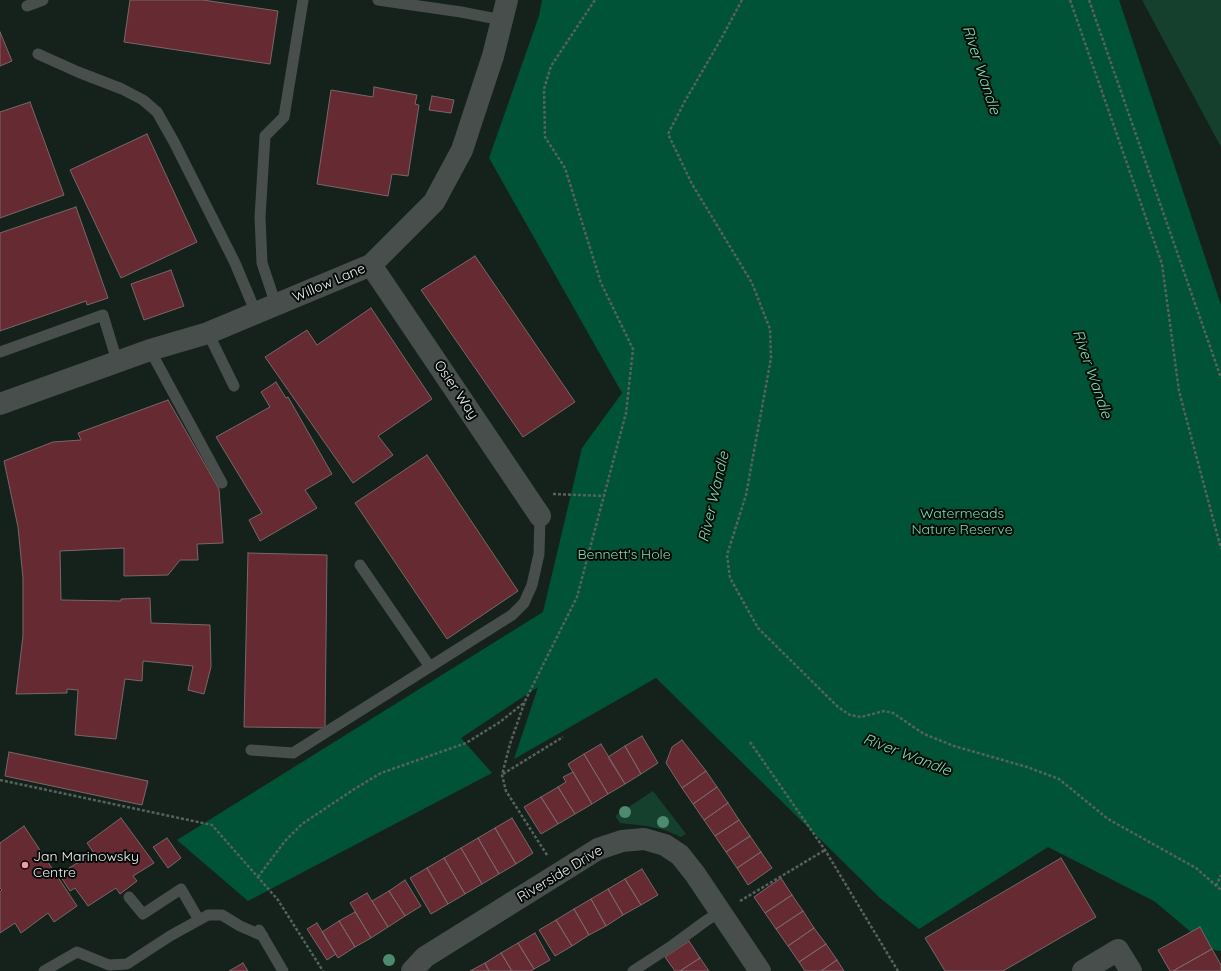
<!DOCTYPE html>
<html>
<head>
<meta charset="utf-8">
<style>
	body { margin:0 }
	canvas { display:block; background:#15211b }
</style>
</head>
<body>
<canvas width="1221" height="971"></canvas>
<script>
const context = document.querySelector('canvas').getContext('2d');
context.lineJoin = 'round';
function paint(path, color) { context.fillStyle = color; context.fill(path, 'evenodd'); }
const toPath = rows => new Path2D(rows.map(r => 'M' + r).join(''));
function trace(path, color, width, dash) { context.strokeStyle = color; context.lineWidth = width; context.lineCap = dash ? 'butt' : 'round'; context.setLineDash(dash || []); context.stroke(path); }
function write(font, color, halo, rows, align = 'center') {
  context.font = font + ' Quicksand,sans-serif'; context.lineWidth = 4; context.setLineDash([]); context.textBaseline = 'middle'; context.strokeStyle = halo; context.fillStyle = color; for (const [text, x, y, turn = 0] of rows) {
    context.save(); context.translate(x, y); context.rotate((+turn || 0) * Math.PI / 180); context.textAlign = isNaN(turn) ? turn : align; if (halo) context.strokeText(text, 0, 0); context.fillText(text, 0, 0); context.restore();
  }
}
const green = toPath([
	[1142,0,1221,0,1221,147],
	[653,791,686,834,681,837,665,830,647,826,620,823,615,816]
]);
const forest = toPath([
	[542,0,1119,0,1221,305,1221,942,1201,925,1048,847,919,929,880,898,656,678,514,759,538,687,461,738,492,773,248,901,177,840,543,612,582,448,622,393,489,158,539,16]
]);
const stream = toPath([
	[759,0,679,125,712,183,783,286,794,327,794,357,781,404,765,505,762,540,755,574,772,604,827,669,845,673,881,670,896,676,922,701,934,715,1047,738,1057,735],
	[812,0,846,83,859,136,888,207,936,407,943,499,954,536,982,569,1005,605,1034,684,1057,735,1078,752,1103,836],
	[1077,0,1158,233,1173,260,1221,396],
	[1097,0,1221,351],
	[583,144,589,126,585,102,591,73,610,35,645,0],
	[1049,259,1060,249],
	[918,331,996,203,932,0]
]);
const river = toPath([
	[711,0,708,6,664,60,636,97,635,152,732,302,742,351,742,387,702,536,703,593,725,639,747,677,784,706,871,742,1049,810,1103,836,1157,876],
	[959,0,1016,177,1072,316,1142,520,1208,705,1221,750],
	[1221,817,1157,876,1221,930]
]);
const building = toPath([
	[130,0,203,0,278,11,270,64,124,42,130,0],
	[0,32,12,61,0,66,0,32],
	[374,87,417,95,415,104,419,105,408,176,392,174,388,196,317,184,331,90,373,97,374,87],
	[432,96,454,100,451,113,429,110,432,96],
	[30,102,64,195,0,218,0,112,30,102],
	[147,134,197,242,121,278,70,170,147,134],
	[76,207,108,298,87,305,86,301,0,331,0,233,76,207],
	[475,256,575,402,523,437,421,290,475,256],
	[171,270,184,306,144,320,131,284,171,270],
	[371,308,432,399,378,436,393,455,353,483,265,357,307,330,317,345,371,308],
	[276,382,286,398,288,397,332,474,305,490,317,508,260,541,249,520,262,513,216,437,270,407,261,392,276,382],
	[168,400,219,489,223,543,197,544,198,560,180,560,168,575,124,576,124,548,60,551,61,600,121,601,121,599,150,598,151,623,210,625,211,667,204,694,188,690,193,666,143,661,142,681,125,679,116,739,75,735,78,690,67,689,67,693,16,694,23,636,23,578,18,527,4,461,53,442,81,440,78,433,168,400],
	[427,455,518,591,447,639,355,503,427,455],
	[248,553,327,555,325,728,244,727,248,553],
	[642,736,658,763,641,774,625,746,642,736],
	[682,740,706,771,682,788,666,763,672,747,682,740],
	[601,744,625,784,608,794,584,754,601,744],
	[625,746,641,774,625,784,608,757,625,746],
	[9,752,148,781,142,805,5,776,9,752],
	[584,754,608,794,592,804,568,764,584,754],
	[706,771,717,787,693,804,682,788,706,771],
	[573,772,592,804,575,814,558,787,566,782,563,777,573,772],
	[558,787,575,814,558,824,541,797,558,787],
	[717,787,728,803,704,820,693,804,717,787],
	[541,797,558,824,541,834,524,807,541,797],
	[728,803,739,820,715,836,704,820,728,803],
	[121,818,154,863,133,876,137,881,120,894,116,888,88,906,75,888,70,891,59,874,94,853,87,843,121,818],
	[512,818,533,853,516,864,495,828,512,818],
	[739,820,750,836,726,852,715,836,739,820],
	[24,826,77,906,54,922,48,913,21,933,15,923,0,933,0,892,2,890,0,888,0,843,24,826],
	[495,828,516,864,499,874,478,838,495,828],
	[750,836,761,852,737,868,726,852,750,836],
	[167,838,181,858,168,868,153,847,167,838],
	[478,838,499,874,482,884,461,848,478,838],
	[461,848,482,884,465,894,444,858,461,848],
	[761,852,772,868,748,885,737,868,761,852],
	[444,858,465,894,448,904,427,868,444,858],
	[1061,858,1096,917,1003,971,945,971,925,938,1061,858],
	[427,868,448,904,431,914,410,878,427,868],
	[642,869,658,895,641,905,625,879,642,869],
	[781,878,792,895,765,913,754,897,781,878],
	[625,879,641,905,623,915,608,889,625,879],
	[405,880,421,906,405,916,389,891,405,880],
	[608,889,623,915,606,926,591,899,608,889],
	[389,891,405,916,388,927,372,901,389,891],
	[367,893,388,927,371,938,350,903,367,893],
	[792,895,803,911,776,929,765,913,792,895],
	[591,899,606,926,589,935,574,909,591,899],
	[574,909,589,935,572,946,556,920,574,909],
	[803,911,814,928,788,946,776,929,803,911],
	[355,912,371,938,355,947,339,921,355,912],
	[556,920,572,946,555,956,539,930,556,920],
	[339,921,355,947,338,958,322,932,339,921],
	[317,923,336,954,327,960,307,929,317,923],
	[1200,927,1212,949,1173,971,1170,971,1158,950,1200,927],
	[814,928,826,944,799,962,788,946,814,928],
	[535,933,550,960,534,969,518,943,535,933],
	[689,941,700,958,680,971,675,971,665,957,689,941],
	[518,943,534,969,531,971,512,971,501,953,518,943],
	[826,944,837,960,821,971,805,971,799,962,826,944],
	[1212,949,1221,965,1221,971,1173,971,1212,949],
	[501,953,512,971,489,971,485,963,501,953],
	[700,958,709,971,680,971,700,958],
	[837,960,844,971,821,971,837,960],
	[243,963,248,971,229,971,243,963],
	[485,963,489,971,470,971,485,963]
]);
const path = toPath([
	[742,0,721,39,685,101,668,134,692,184,752,283,770,329,771,358,746,495,727,555,730,578,758,628,838,707,850,715,861,717,884,711,893,713,924,734,954,746,1027,767,1059,779,1108,819,1196,868,1221,890],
	[1070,0,1162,264,1179,391,1221,549],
	[1089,0,1221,378],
	[553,494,604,496],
	[750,742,825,850,898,971],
	[503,774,563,737],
	[0,780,212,825,278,900,323,971],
	[547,855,506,791,502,775,510,744,525,701,577,597,626,413,633,349,601,283,565,168,545,137,544,89,551,66,595,0],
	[258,877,285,841,302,824,356,788,381,773,466,743,500,722,525,702],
	[1216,886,1221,875],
	[740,901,825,850]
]);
const lane = toPath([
	[378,0,461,12,502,20],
	[27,6,43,0],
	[38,54,78,72,122,89,143,100,157,112,174,142,235,263,256,313],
	[276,305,262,263,260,217,265,136,284,117,303,0],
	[208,333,234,386],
	[150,350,222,483],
	[0,352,103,315,117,361],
	[360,565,430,667],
	[251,750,293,753,512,615,524,603,532,585,539,554,540,516],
	[129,897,143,914,181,889,199,920],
	[259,930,283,971],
	[44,971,77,952,109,965,127,964,170,936,208,915,222,915,240,926,263,936],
	[633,971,673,945,707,920,721,912]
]);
const street = toPath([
	[371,265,540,516],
	[0,404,150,350,208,333,371,265,434,202,462,150,493,56,507,0],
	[412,971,425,957,598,849,622,841,644,839,665,845,680,855,695,874,760,971],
	[1083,971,1118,950,1131,971]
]);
const trees = [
	[625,812],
	[663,822],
	[389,960]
];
const markers = [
	[25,865,4,"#f49aa4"]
];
const streetNames = [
	["Willow Lane",329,283,-23],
	["Osier Way",456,390,56],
	["Riverside Drive",560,874,-31]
];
const parkNames = [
	["Watermeads",962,514],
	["Nature Reserve",962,530],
	["Bennett's Hole",624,555]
];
const poiNames = [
	["Jan Marinowsky",33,857],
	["Centre",33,873]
];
const waterNames = [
	["River Wandle",981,70,72],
	["River Wandle",1092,374,71],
	["River Wandle",714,497,-77],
	["River Wandle",907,755,21]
];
paint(green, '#14402d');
paint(forest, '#005336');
trace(stream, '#005336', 7);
trace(river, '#005336', 42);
paint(building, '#662a33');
trace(building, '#786768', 1);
trace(path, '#57625c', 2.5, [3, 2]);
trace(lane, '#484e4b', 11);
trace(street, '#484e4b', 22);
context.fillStyle = '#4e8a6d';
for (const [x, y] of trees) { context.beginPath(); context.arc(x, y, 6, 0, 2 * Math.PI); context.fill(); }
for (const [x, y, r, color] of markers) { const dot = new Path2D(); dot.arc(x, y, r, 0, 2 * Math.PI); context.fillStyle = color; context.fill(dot); trace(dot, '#050907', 1.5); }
write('14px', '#ecf4ef', '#050907', streetNames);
write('14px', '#7cdfb0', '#050907', parkNames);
write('14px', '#ecf4ef', '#050907', poiNames, 'left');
write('italic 15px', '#7cdfaf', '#050907', waterNames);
</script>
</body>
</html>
